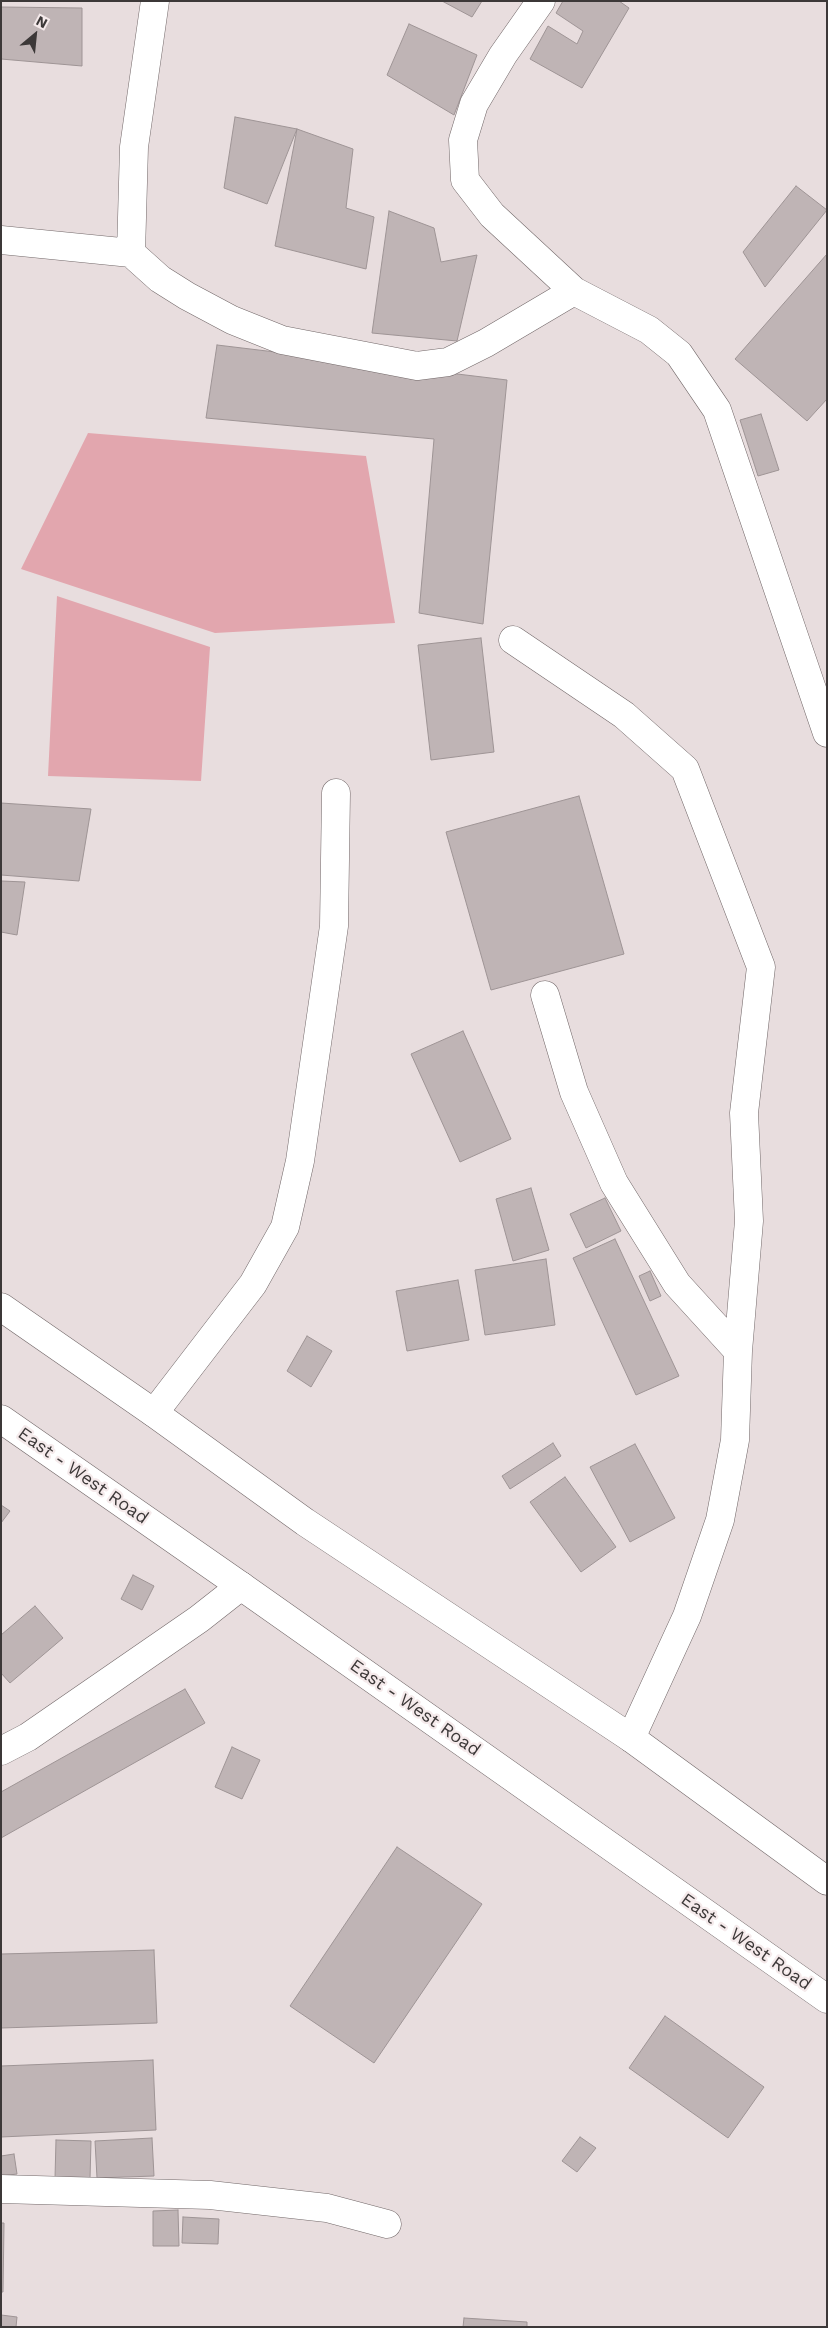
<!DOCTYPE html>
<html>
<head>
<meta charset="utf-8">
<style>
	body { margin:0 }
	#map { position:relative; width:828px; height:2328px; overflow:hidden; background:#e8ddde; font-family:"Work Sans",sans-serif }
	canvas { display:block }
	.frame { position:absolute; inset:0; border:2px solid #3c3838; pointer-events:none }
	.north { position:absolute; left:10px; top:10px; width:50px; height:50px; -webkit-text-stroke:4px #f5eaeb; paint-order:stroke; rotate:28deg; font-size:14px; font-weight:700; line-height:20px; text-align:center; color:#3c3838 }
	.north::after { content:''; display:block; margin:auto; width:18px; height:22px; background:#3c3838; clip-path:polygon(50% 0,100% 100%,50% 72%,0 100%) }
</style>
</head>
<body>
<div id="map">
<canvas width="828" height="2328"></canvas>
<div class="frame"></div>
<div class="north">N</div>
</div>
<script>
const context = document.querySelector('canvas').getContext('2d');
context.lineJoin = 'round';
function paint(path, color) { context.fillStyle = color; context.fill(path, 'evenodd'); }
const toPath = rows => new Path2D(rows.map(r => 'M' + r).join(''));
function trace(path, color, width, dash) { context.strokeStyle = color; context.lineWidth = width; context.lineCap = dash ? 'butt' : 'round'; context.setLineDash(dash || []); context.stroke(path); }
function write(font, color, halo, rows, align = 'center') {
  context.font = font + ' "Work Sans",sans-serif'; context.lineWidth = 4.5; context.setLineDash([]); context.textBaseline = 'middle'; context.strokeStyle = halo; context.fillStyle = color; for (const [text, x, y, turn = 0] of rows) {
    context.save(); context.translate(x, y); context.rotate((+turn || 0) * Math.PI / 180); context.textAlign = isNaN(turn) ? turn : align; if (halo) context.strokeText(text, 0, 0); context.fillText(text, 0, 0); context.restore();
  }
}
const green = toPath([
	[88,433,366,456,395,623,215,633,21,569],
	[57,596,210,647,201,781,48,776]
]);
const building = toPath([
	[442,1,482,1,472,17,442,1],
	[563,1,619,1,629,8,582,88,530,59,548,26,577,44,583,31,556,13,563,1],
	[1,7,82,8,82,66,1,59,1,7],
	[409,24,477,55,454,115,387,75,409,24],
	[235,117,297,129,267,204,224,188,235,117],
	[297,129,353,149,346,208,374,217,366,269,275,246,297,129],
	[796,186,827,210,765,287,743,252,796,186],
	[389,211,434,228,441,262,477,255,457,341,372,333,389,211],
	[827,254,827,399,807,421,735,359,827,254],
	[217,345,507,380,483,624,419,613,434,439,206,418,217,345],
	[761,414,779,470,758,476,740,420,761,414],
	[481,638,494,752,431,760,418,645,481,638],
	[579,796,624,954,491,990,446,832,579,796],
	[1,803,91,809,79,881,1,875,1,803],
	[1,881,25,882,17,935,1,932,1,881],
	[463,1031,511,1139,460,1162,411,1054,463,1031],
	[531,1188,549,1250,513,1261,496,1199,531,1188],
	[605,1198,621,1231,586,1248,570,1214,605,1198],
	[615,1239,679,1376,636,1395,573,1258,615,1239],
	[546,1259,555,1325,485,1335,475,1270,546,1259],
	[650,1271,661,1296,650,1301,639,1276,650,1271],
	[458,1280,469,1340,407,1351,396,1291,458,1280],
	[307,1336,332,1351,311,1387,287,1371,307,1336],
	[553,1443,561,1456,510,1489,502,1476,553,1443],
	[635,1444,675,1518,630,1542,590,1467,635,1444],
	[565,1477,616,1547,581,1572,530,1502,565,1477],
	[1,1505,10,1511,1,1523,1,1505],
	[133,1575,154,1586,142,1610,121,1599,133,1575],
	[35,1606,63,1638,10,1683,1,1673,1,1635,35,1606],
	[185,1689,205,1723,1,1838,1,1792,185,1689],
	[232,1747,260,1760,242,1799,215,1787,232,1747],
	[397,1847,482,1904,374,2063,290,2006,397,1847],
	[154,1950,157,2023,1,2028,1,1954,154,1950],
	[665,2016,764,2087,728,2138,629,2068,665,2016],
	[153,2060,156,2130,1,2137,1,2066,153,2060],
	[580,2137,596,2148,577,2172,562,2161,580,2137],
	[152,2138,154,2176,97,2178,95,2141,152,2138],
	[56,2140,91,2141,90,2179,55,2178,56,2140],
	[14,2154,17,2174,1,2176,1,2156,14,2154],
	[178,2210,179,2246,153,2246,153,2211,178,2210],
	[183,2217,219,2219,218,2244,182,2243,183,2217],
	[1,2223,4,2223,3,2292,1,2292,1,2223],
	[1,2315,17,2317,16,2327,1,2327,1,2315],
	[464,2318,527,2322,527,2327,463,2327,464,2318]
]);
const minor = toPath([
	[541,1,503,55,474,104,463,140,465,180,492,215,574,291,649,330,679,354,717,410,827,733],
	[1,240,131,253,160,279,187,296,232,320,282,340,417,366,448,362,486,343,574,291],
	[131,253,134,147,155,1],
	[513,640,624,715,685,769,761,967,744,1113,749,1221,738,1351,735,1440,720,1520,687,1616,631,1738],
	[545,995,574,1092,614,1183,677,1284,738,1351],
	[154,1413,253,1284,285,1227,300,1161,334,926,336,793],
	[1,1751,28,1737,199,1619,241,1586],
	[1,2189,210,2195,327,2208,387,2224]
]);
const primary = toPath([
	[1,1307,154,1413,305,1522,631,1738,827,1881],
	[1,1419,241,1586,827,1999]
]);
const streetNames = [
	["East - West Road",83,1476,35],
	["East - West Road",415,1708,35],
	["East - West Road",746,1942,35]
];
paint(green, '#e2a6ae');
paint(building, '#bfb4b5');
trace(building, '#9e9495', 1);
trace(minor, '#726869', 29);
trace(primary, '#726869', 29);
trace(minor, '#fff', 28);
trace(primary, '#fff', 28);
write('18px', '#3c3838', '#f5eaeb', streetNames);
</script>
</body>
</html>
